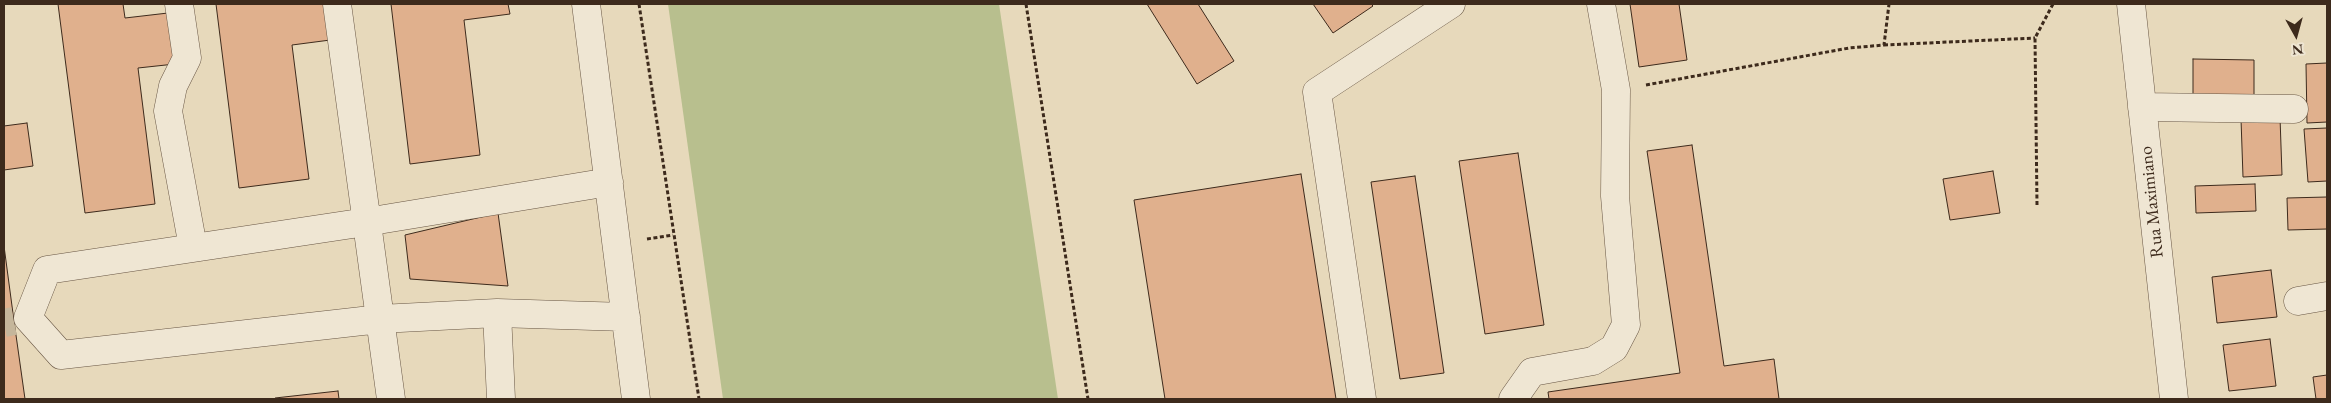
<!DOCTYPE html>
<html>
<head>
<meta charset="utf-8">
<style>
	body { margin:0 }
	#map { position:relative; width:2331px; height:403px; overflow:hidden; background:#e7d9bb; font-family:"EB Garamond",serif }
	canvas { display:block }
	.frame { position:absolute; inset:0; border:5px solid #3d2a1c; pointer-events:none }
	.north { position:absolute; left:2271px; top:10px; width:50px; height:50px; -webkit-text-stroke:4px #efe6d3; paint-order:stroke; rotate:173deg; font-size:14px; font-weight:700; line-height:20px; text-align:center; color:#3d2a1c }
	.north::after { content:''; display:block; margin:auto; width:18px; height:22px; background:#3d2a1c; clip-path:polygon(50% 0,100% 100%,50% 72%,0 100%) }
</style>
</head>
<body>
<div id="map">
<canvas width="2331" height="403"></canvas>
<div class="frame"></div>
<div class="north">N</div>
</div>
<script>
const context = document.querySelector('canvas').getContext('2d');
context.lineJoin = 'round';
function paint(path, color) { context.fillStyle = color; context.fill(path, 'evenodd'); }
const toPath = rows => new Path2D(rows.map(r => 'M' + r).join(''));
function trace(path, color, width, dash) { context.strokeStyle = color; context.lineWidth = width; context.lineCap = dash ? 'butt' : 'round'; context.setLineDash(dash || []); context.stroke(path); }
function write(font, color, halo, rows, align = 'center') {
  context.font = font + ' "EB Garamond",serif'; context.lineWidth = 4; context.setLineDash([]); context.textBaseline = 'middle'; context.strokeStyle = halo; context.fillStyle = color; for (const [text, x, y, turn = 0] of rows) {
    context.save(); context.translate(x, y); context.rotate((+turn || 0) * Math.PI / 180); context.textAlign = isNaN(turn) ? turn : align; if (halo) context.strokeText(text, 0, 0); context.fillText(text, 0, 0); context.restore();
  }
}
const green = toPath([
	[668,4,999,4,1058,399,723,399]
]);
const building = toPath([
	[58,4,123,4,125,18,168,13,175,64,138,68,155,204,85,213,58,4],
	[216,4,334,4,338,39,292,45,309,179,239,188,216,4],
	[391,4,508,4,510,14,464,20,480,155,410,164,391,4],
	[1147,4,1198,4,1234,61,1197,84,1147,4],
	[1313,4,1371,4,1373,6,1333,33,1313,4],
	[1630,4,1679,4,1687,60,1639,67,1630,4],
	[2193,59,2254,60,2254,97,2193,96,2193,59],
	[2327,63,2327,122,2307,123,2306,64,2327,63],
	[2280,117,2282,175,2243,177,2241,119,2280,117],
	[27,123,33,166,4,170,4,126,27,123],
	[2327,128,2327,181,2308,182,2304,129,2327,128],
	[1692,145,1724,366,1774,359,1779,399,1549,399,1548,392,1680,373,1647,151,1692,145],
	[1518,153,1544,325,1485,334,1459,161,1518,153],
	[1993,171,2000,213,1950,220,1943,179,1993,171],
	[1301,174,1336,399,1165,399,1134,200,1301,174],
	[1415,176,1444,373,1400,379,1371,182,1415,176],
	[2255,184,2256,211,2196,213,2195,186,2255,184],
	[2327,197,2327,229,2288,230,2287,198,2327,197],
	[498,213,508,286,410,279,405,235,498,213],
	[4,246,14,321,25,399,4,399,4,246],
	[2271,270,2277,317,2217,323,2212,277,2271,270],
	[2270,339,2276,386,2229,391,2223,345,2270,339],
	[2327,375,2327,399,2316,399,2313,377,2327,375],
	[338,391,339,399,275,399,275,398,338,391]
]);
const minorTunnel = toPath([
	[4,323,14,321]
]);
const path = toPath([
	[639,4,699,399],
	[1026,4,1088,399],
	[1884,45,2035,38],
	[1646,85,1849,48,1884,45,1889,4],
	[2037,205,2035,38,2053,4],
	[647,239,673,235]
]);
const minor = toPath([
	[179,4,187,58,173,86,168,111,193,247],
	[337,4,391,399],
	[586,4,636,399],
	[2131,4,2174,399],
	[2142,107,2294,109],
	[2298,301,2327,296],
	[497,313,501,399],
	[28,318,47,270,366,222,609,182],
	[28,318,61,355,380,319,497,313,626,317],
	[1362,399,1317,92,1451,4],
	[1513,399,1532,372,1593,361,1614,348,1626,325,1615,196,1616,90,1601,4]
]);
const streetNames = [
	["Rua Maximiano",2152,202,-96]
];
paint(green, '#b8bf8e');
paint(building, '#e0b08d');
trace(building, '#3d2a1c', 1);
trace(minorTunnel, '#c5b69b', 28, [28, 14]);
trace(minor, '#685644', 29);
trace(path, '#3d2a1c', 3, [4, 2.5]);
trace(minor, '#efe6d3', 28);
write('18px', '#3d2a1c', '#efe6d3', streetNames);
</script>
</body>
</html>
